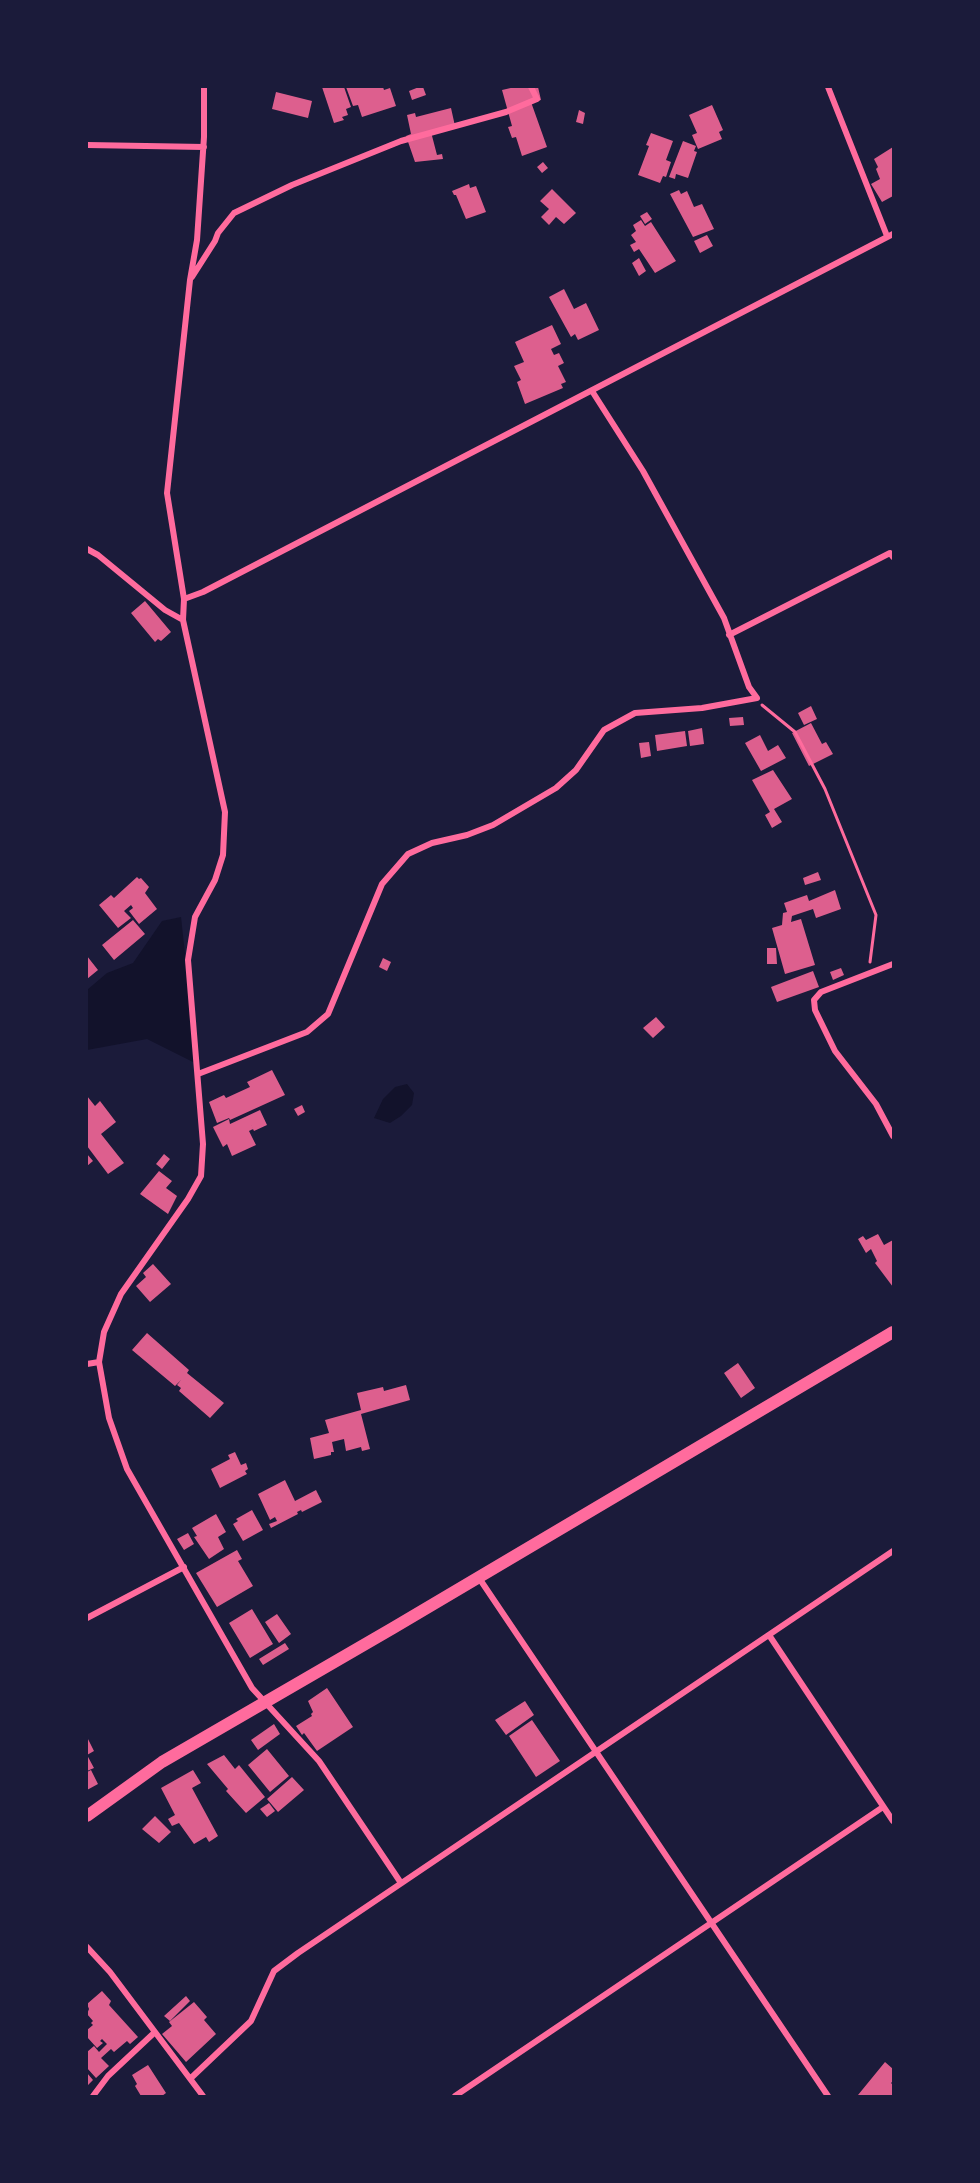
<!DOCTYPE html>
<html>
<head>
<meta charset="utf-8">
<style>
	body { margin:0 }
	#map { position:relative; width:980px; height:2183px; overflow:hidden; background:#1b1b3a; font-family:Jost,sans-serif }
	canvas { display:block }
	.frame { position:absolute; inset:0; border:88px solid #1b1b3a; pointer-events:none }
</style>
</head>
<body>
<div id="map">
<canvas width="980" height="2183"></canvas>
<div class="frame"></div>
</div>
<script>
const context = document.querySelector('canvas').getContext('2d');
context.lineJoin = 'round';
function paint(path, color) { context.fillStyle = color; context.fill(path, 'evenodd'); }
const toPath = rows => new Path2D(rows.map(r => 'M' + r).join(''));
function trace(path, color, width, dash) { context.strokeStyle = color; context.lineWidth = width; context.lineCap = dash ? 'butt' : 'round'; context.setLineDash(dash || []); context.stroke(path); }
const water = toPath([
	[181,917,197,1064,147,1039,87,1050,87,990,107,973,133,963,162,921],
	[407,1084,414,1093,412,1105,401,1116,390,1123,374,1118,383,1099,395,1087]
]);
const building = toPath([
	[322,87,344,87,351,107,346,109,348,115,342,117,344,120,334,123],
	[346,87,383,87,384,90,390,88,396,106,362,117,358,105,353,106],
	[419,87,423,87,426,95,412,100,409,91],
	[515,87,538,87,541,100,531,102,547,147,522,156,516,137,512,138,508,127,512,126,502,90],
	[276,92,312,101,308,118,272,109],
	[712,105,723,130,719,132,722,139,698,149,692,135,697,133,689,115],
	[451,108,455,126,431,132,437,155,442,154,443,159,415,162,406,136,411,134,407,115,415,113,416,117],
	[579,110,585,113,583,124,576,122],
	[651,133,673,141,666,160,671,162,666,177,663,176,660,183,638,175,649,146,646,145],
	[683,141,696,146,694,151,697,152,688,178,676,174,675,179,669,177],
	[893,147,893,196,882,202,871,184,880,179,876,169,878,167,874,159],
	[543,162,548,168,542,173,537,167],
	[469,184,470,188,476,186,486,212,466,219,456,195,454,195,452,191],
	[552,189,576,213,564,224,556,217,549,225,541,217,549,209,540,201],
	[679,190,681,194,687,191,694,207,702,204,714,229,693,237,670,194],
	[647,212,652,219,645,224,640,216],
	[641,220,645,226,651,222,676,261,655,273,639,249,634,252,630,245,636,242,631,235,636,231,633,225],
	[707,235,713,246,700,253,694,241],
	[639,258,646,271,639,276,632,263],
	[564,289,574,309,586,303,599,330,578,340,575,334,571,337,549,297],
	[552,325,561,344,551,349,554,355,559,353,564,363,558,366,566,382,561,384,563,388,525,404,517,382,521,380,514,366,524,362,515,342],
	[145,601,171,632,161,641,158,639,155,642,131,613],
	[811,706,817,719,804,725,798,713],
	[743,717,744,725,730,726,729,718],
	[811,723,822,744,826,742,833,754,809,766,792,733],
	[702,728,704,744,690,746,688,731],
	[685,731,687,746,657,751,655,735],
	[760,735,768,751,778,745,786,758,761,771,745,743],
	[649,742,651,756,641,758,639,743],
	[773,770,792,799,774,809,782,822,772,828,765,815,770,812,752,780],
	[818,872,821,880,805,885,803,878],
	[137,877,139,879,141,878,149,887,145,893,157,909,139,924,129,911,133,908,131,905,124,911,131,918,118,928,99,905,111,895,114,898],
	[835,890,841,909,816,918,813,909,792,916,791,922,801,919,815,965,785,974,772,928,782,925,783,913,787,912,784,903,807,895,809,901],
	[133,920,145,934,114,960,102,945],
	[767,948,776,948,777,964,767,964],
	[87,956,98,970,87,979],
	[383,958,391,962,387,971,379,967],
	[841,968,844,975,833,980,830,972],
	[813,971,819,987,777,1002,771,987],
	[656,1017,665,1027,653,1038,643,1028],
	[272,1070,285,1095,230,1120,229,1118,217,1123,209,1102,224,1095,226,1098,250,1087,247,1082],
	[87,1096,95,1106,100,1101,116,1122,101,1134,124,1163,108,1174,87,1146],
	[302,1105,305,1112,298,1116,294,1109],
	[260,1110,267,1125,254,1131,250,1123,253,1129,249,1131,256,1145,232,1156,227,1144,223,1147,213,1127,229,1119,230,1124],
	[87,1154,93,1161,87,1166],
	[164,1154,170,1159,162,1169,156,1164],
	[159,1171,172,1181,166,1188,177,1196,168,1214,140,1194],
	[878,1234,884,1245,893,1240,893,1287,875,1263,877,1261,871,1249,866,1253,858,1239,863,1236,866,1240],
	[153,1264,171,1284,150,1302,136,1286,146,1277,143,1273],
	[147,1333,189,1370,187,1373,224,1403,210,1418,179,1391,181,1388,177,1385,181,1380,175,1386,132,1350],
	[738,1363,755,1388,741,1398,724,1373],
	[406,1385,410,1400,361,1414,370,1449,362,1451,361,1447,346,1451,344,1439,332,1442,334,1452,331,1452,331,1455,314,1459,310,1438,329,1433,325,1420,361,1410,357,1393,383,1387,384,1391],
	[235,1452,241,1465,246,1463,248,1469,245,1471,247,1474,220,1488,211,1469,230,1459,228,1455],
	[285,1480,295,1501,316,1490,322,1502,302,1512,301,1510,297,1512,298,1514,271,1528,269,1524,277,1521,275,1517,270,1520,258,1494],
	[252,1510,263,1530,243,1541,233,1524,238,1521,236,1519],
	[216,1514,226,1532,218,1537,224,1549,209,1559,194,1537,197,1536,192,1528],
	[188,1533,194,1544,184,1550,177,1539],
	[237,1550,242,1559,238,1561,253,1586,217,1607,196,1573],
	[252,1609,273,1644,250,1658,229,1623],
	[277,1614,291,1634,279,1643,265,1622],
	[285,1643,289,1649,263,1665,259,1659],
	[327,1688,353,1727,317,1751,304,1733,302,1735,296,1726,312,1716,311,1714,313,1712,308,1701],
	[525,1701,534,1715,506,1735,495,1720],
	[532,1720,560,1761,536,1777,509,1736],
	[274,1724,280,1734,258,1750,251,1740],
	[87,1737,94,1751,87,1755,94,1768,87,1771],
	[267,1749,289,1776,270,1792,248,1765],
	[224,1755,235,1769,239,1765,265,1797,246,1813,226,1791,228,1789,207,1764],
	[91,1770,98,1784,87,1790,87,1772],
	[193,1770,201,1783,192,1788,218,1836,209,1842,206,1837,194,1844,179,1823,172,1826,168,1819,175,1815,161,1788],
	[292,1777,304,1790,278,1812,267,1799],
	[269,1803,275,1811,267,1817,260,1809],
	[155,1816,171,1832,159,1843,142,1829],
	[102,1991,111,2001,109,2005,138,2037,130,2044,127,2041,114,2052,111,2049,101,2058,109,2066,96,2078,87,2068,87,2052,94,2046,99,2052,107,2044,102,2039,100,2041,103,2043,97,2048,87,2037,87,2030,93,2025,91,2023,93,2021,87,2014,89,2009,87,2004],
	[186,1996,190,2001,170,2021,164,2016],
	[194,2002,207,2017,204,2020,216,2034,186,2062,162,2034,172,2026,169,2022],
	[885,2062,893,2069,893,2081,891,2083,893,2085,893,2096,859,2096,858,2095],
	[148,2065,166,2093,162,2096,141,2096,135,2086,137,2084,132,2075],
	[87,2073,93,2080,87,2086]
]);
const path = toPath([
	[762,705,795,732,825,789,876,915,870,962]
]);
const minor = toPath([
	[204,87,204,137,197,240,190,280,167,493,184,599,183,620,225,812,223,855,215,880,195,917,188,960,203,1144,201,1176,188,1199,121,1294,104,1332,99,1362,109,1418,127,1469,252,1688,319,1761,401,1883],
	[828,87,887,236],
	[87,145,204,147],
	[192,277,215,241,218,233,234,213,292,185,401,141,506,112,537,99,531,87],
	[87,549,98,555,165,610,183,620],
	[184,599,203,592,893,234],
	[729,635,890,553,893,557],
	[893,964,821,992,814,1000,815,1010,835,1051,876,1104,893,1136],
	[198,1074,307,1032,328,1014,382,884,408,854,432,843,467,835,493,825,556,788,576,770,604,730,635,713,702,708,757,698,749,687,724,618,643,471,592,391],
	[87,1364,99,1362],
	[479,1578,828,2096],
	[87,1618,184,1567],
	[769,1635,893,1821],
	[87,1947,110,1972,203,2096],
	[191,2078,251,2021,274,1971,298,1953,893,1551],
	[93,2096,108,2076,155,2032],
	[455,2096,883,1807]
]);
const secondary = toPath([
	[87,1816,162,1762,393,1628,893,1332]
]);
paint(water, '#12122b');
paint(building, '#dd5f8e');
trace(path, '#ff6b9d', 3);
trace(minor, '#ff6b9d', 6);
trace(secondary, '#ff6b9d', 12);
</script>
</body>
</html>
